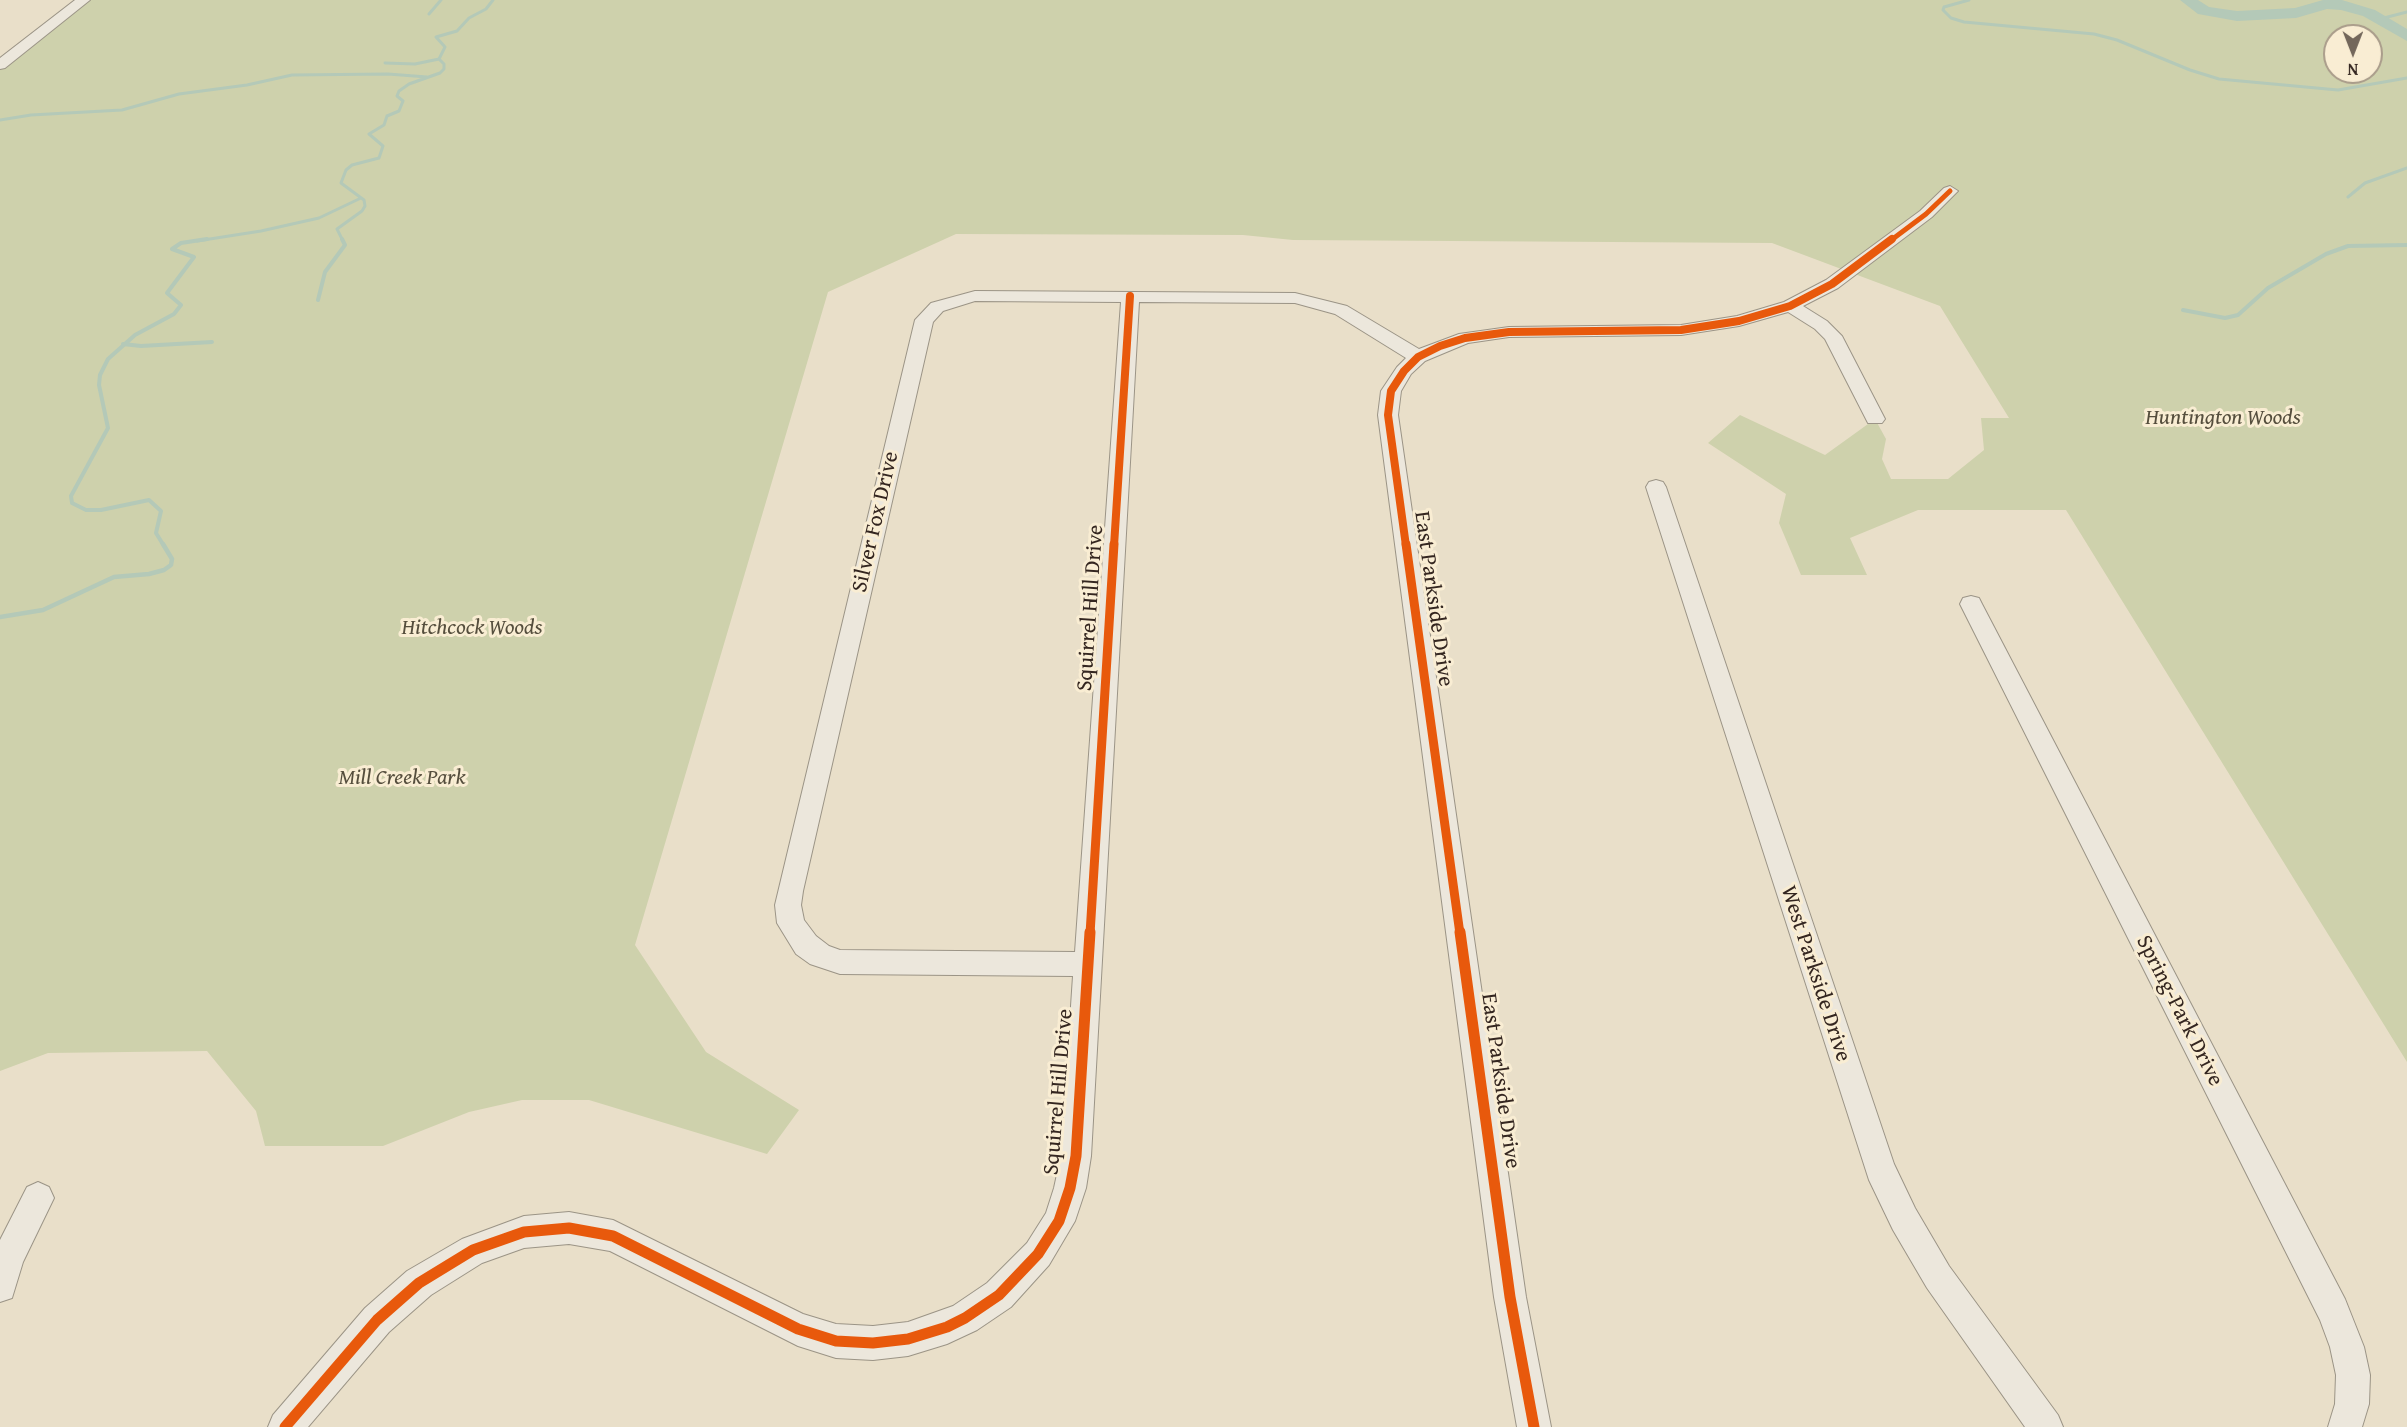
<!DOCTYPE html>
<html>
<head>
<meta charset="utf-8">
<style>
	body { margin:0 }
	#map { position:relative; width:2407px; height:1427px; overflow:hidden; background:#e9dfc9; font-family:"Gentium Book Plus",serif }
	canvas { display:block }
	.north { position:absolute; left:2323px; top:24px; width:60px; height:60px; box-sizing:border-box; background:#f9edd3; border:2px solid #aa9d8b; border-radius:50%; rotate:180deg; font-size:16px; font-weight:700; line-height:24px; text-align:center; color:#342620 }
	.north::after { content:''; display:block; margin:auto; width:21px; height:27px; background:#73675b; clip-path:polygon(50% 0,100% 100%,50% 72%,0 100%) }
</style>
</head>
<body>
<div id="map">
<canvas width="2407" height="1427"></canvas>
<div class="north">N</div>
</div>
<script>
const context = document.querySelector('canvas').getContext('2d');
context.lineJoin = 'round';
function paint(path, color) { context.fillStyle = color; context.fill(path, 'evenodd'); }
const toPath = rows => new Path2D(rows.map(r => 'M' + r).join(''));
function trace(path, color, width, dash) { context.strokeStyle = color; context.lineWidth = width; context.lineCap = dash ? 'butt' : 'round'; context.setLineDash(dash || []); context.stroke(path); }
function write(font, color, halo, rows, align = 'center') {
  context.font = font + ' "Gentium Book Plus",serif'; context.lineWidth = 6; context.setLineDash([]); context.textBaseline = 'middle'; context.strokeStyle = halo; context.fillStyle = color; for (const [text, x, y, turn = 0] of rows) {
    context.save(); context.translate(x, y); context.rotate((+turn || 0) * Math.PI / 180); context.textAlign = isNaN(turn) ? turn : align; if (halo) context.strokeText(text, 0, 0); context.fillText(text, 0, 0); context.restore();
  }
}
const green = toPath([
	[83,0,2407,0,2407,1062,2066,510,1918,510,1850,538,1867,575,1801,575,1779,523,1786,494,1708,443,1740,415,1825,455,1875,419,1886,439,1882,459,1891,479,1948,479,1984,450,1981,418,2009,418,1940,306,1772,243,1293,240,1243,235,956,234,828,292,635,945,706,1052,799,1110,767,1154,589,1100,522,1100,469,1112,383,1146,265,1146,256,1111,207,1051,48,1053,0,1071,0,65],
	[2335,36,2371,36,2371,72,2335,72]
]);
const streamFar2 = toPath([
	[1969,0,1944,7,1943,10,1951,18,1964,22,2094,34,2117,40,2190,70,2219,79,2338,90,2407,78],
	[429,14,441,0],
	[2380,19,2407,12],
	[385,63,415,64,439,59],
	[0,120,31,115,122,110,179,94,247,85,292,75,388,74,427,77],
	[2348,197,2365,183,2407,168],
	[197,241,261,231,319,218,361,198],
	[343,241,337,229,362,211,365,206,364,200,341,183,346,170,352,165,379,158,383,146,369,134,384,125,387,116,399,111,403,101,397,96,399,91,409,84,440,73,444,69,444,64,439,59,445,47,436,37,457,31,469,18,486,9,493,0]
]);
const streamFar1 = toPath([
	[318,300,325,272,345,245,342,239],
	[2183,310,2225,318,2238,315,2268,288,2326,254,2348,246,2407,245],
	[123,344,141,346,212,342],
	[164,546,156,533,161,511,149,500,101,510,86,510,72,503,71,496,108,428,99,385,100,375,108,359,135,335,174,314,181,305,167,293,194,257,172,249,181,243,207,239]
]);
const stream = toPath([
	[0,617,43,610,114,577,149,574,164,570,171,565,172,559,163,544]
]);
const river = toPath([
	[2180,0,2198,0,2209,7,2237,11,2295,8,2323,0,2342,0,2375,10,2407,29,2407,41,2363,16,2341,10,2327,9,2296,18,2237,21,2198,14,2180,0]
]);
const minor = toPath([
	[75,0,90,0,5,68,0,69,0,58,75,0],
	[1950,186,1958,191,1932,217,1838,288,1803,306,1827,321,1842,336,1885,419,1882,423,1868,423,1825,339,1815,329,1788,312,1739,326,1681,335,1509,337,1468,343,1425,361,1411,374,1401,391,1398,415,1526,1297,1551,1427,1517,1427,1494,1297,1378,415,1381,391,1397,367,1406,358,1335,314,1295,303,1139,302,1091,1156,1086,1188,1075,1221,1049,1265,1011,1307,977,1330,947,1344,908,1356,873,1360,836,1358,798,1346,610,1251,569,1244,524,1248,482,1263,431,1295,389,1332,308,1427,268,1427,273,1415,365,1308,407,1271,462,1239,524,1216,569,1212,613,1220,803,1314,836,1324,873,1326,908,1322,953,1306,987,1283,1027,1243,1046,1213,1054,1188,1061,1156,1073,976,840,974,810,964,796,954,777,923,775,905,915,320,931,303,975,291,1295,293,1347,306,1419,349,1459,334,1509,327,1681,325,1737,316,1784,302,1826,280,1920,211,1944,188,1950,186],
	[975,301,1121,302,1075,952,840,950,829,946,816,936,804,920,801,905,803,891,933,322,943,311,975,301],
	[1656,480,1663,482,1666,487,1894,1164,1915,1208,1949,1266,2058,1415,2063,1427,2025,1427,1927,1288,1893,1230,1869,1180,1646,487,1649,482,1656,480],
	[1971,596,1979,598,1982,604,2345,1299,2364,1347,2370,1375,2369,1404,2362,1427,2328,1427,2335,1404,2336,1375,2330,1347,2320,1320,1960,604,1963,598,1971,596],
	[38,1182,49,1187,54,1198,23,1262,12,1298,0,1302,0,1240,27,1187,38,1182]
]);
const cyclewayFar3 = toPath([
	[1890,241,1926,214,1950,191]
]);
const cyclewayFar2 = toPath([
	[1114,546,1130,296],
	[1406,546,1388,415,1391,391,1404,371,1418,357,1440,346,1465,338,1509,332,1681,330,1739,321,1790,306,1832,284,1892,239]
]);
const cyclewayFar1 = toPath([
	[1406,544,1460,934],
	[1090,934,1114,544]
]);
const cycleway = toPath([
	[1460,932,1510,1297,1534,1427],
	[285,1427,377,1320,419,1283,473,1250,524,1232,569,1228,613,1236,798,1329,836,1341,873,1343,908,1339,947,1327,965,1318,999,1295,1038,1254,1059,1221,1070,1188,1076,1156,1090,932]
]);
const parkNames = [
	["Huntington Woods",2223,418],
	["Hitchcock Woods",472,628],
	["Mill Creek Park",402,778]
];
const streetNames = [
	["Silver Fox Drive",876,522,-77],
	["East Parkside Drive",1433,599,82],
	["Squirrel Hill Drive",1091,608,-86],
	["West Parkside Drive",1815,974,72],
	["Spring-Park Drive",2179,1011,63],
	["East Parkside Drive",1500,1081,82],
	["Squirrel Hill Drive",1059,1092,-85]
];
paint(green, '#ced1ac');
trace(streamFar2, '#b4c9b8', 3);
trace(streamFar1, '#b4c9b8', 4);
trace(stream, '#b4c9b8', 4.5);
paint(river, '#b4c9b8');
trace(minor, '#9b9486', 2);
paint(minor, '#ece7dc');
trace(cyclewayFar3, '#e8590c', 5);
trace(cyclewayFar2, '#e8590c', 8);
trace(cyclewayFar1, '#e8590c', 9);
trace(cycleway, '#e8590c', 11);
write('italic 22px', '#554e3d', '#f9edd3', parkNames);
write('22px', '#342620', '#f9edd3', streetNames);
</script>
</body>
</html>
